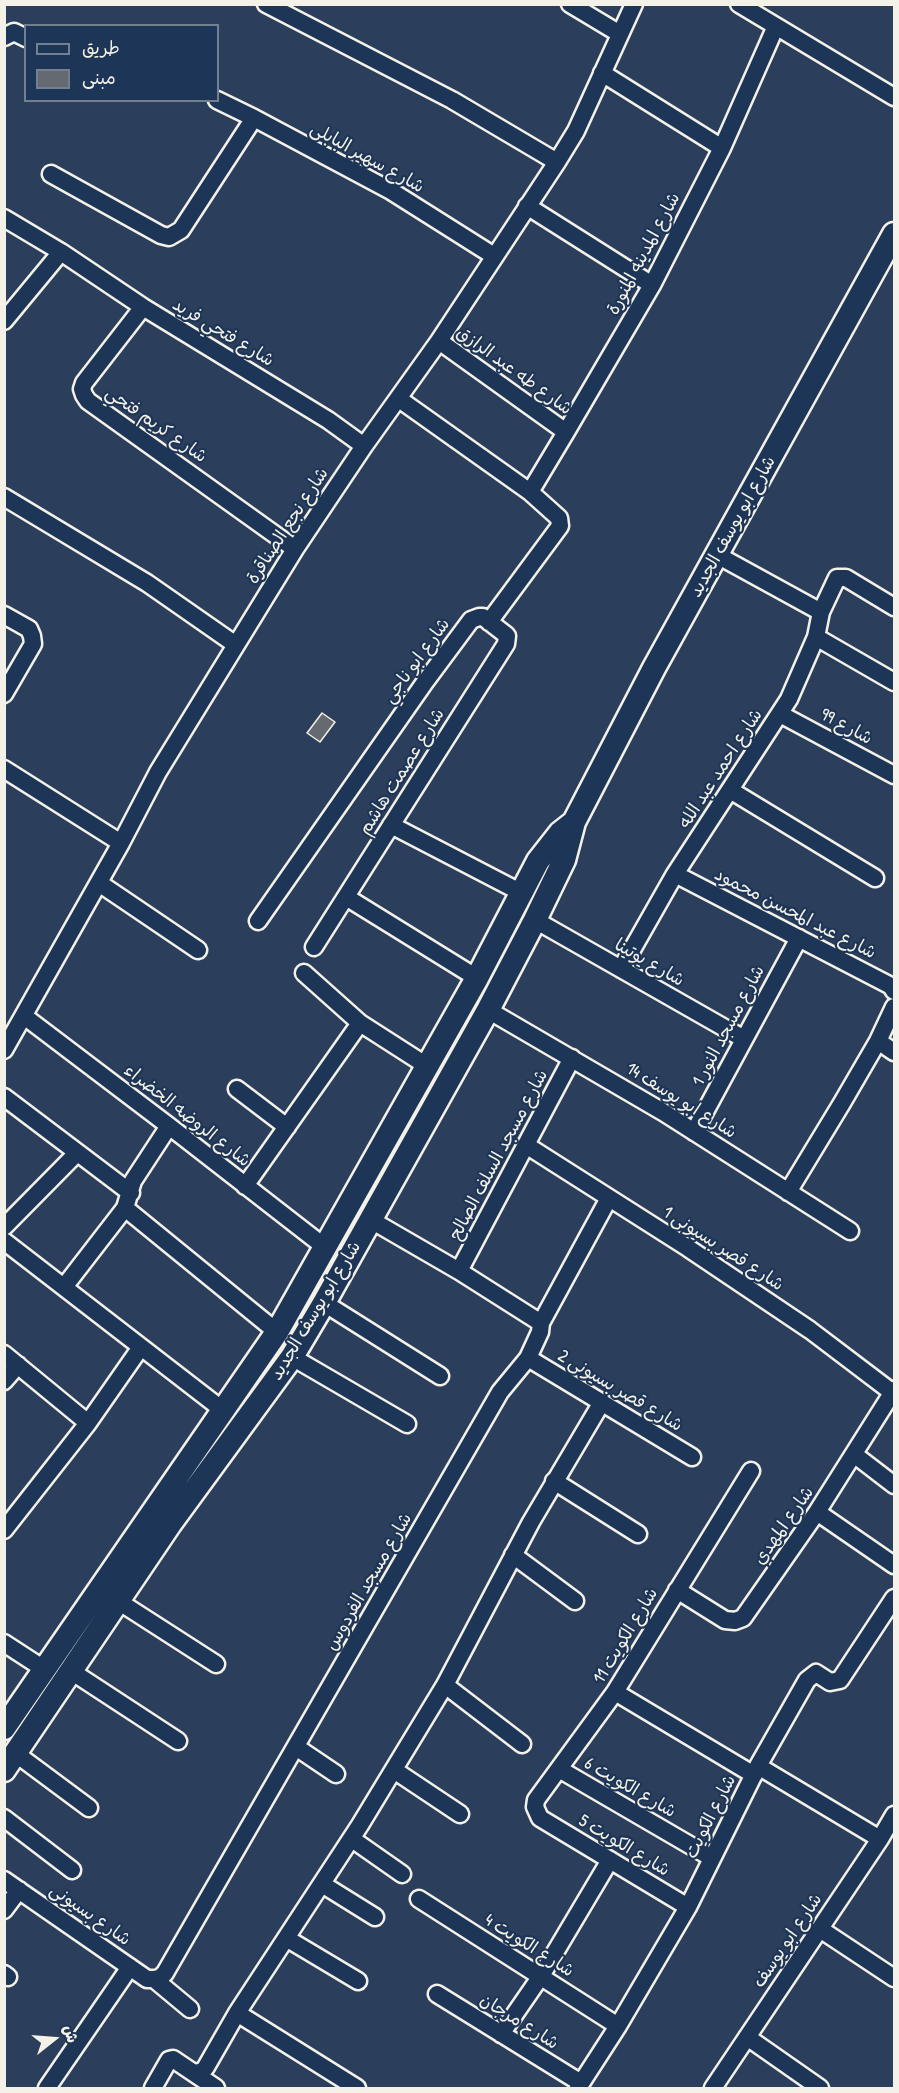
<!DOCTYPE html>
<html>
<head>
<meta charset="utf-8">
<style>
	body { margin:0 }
	#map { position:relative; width:899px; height:2093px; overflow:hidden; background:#2b3f5c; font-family:"Patrick Hand","Playpen Sans Arabic",sans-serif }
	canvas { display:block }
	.frame { position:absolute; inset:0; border:6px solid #f4f1e8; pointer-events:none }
	.legend { position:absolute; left:24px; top:24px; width:195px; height:78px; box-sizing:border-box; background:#1d3557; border:2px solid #738091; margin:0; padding:8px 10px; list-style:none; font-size:18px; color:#f4f1e8 }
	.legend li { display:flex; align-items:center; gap:12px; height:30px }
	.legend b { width:30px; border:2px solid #738091 }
	.north { position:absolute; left:24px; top:2009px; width:60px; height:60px; -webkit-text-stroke:4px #1d3557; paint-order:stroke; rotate:73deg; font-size:16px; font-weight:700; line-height:24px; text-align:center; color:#f4f1e8 }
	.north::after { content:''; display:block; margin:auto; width:21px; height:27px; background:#f4f1e8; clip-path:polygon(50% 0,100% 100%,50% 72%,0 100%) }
</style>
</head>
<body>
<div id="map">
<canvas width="899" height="2093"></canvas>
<div class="frame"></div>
<ul class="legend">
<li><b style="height:8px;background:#1d3557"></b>طريق</li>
<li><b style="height:16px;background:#656970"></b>مبنى</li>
</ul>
<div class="north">ش</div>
</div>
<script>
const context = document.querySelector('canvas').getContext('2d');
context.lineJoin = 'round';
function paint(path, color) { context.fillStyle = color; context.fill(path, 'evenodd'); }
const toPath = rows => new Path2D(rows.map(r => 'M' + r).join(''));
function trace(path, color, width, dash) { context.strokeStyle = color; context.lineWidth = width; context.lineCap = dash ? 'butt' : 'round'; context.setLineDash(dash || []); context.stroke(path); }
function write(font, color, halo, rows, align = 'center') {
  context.font = font + ' "Patrick Hand","Playpen Sans Arabic",sans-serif'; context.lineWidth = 4.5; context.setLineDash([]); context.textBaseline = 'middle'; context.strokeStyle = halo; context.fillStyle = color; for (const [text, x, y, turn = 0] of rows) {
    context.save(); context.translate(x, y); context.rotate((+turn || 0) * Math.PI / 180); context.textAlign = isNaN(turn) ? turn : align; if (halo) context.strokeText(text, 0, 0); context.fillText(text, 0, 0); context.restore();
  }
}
const building = toPath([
	[322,713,335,722,320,742,307,733,322,713]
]);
const street = toPath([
	[266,4,452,100,557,162],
	[570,4,620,34],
	[739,4,894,97],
	[4,37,14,32,26,38],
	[602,73,722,148],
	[217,100,254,118,391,191,494,256],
	[51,174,161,235,169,237,181,230,254,118],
	[527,206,652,285],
	[4,218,61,252,143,307,328,420,364,446],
	[143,307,84,383,82,389,84,395,88,401,295,549],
	[4,321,61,252],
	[439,341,566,432],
	[399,399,530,492,559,518,560,526,489,622],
	[530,492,566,432,652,285,722,148,776,26],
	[4,497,147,583,236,645],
	[717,555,821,612],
	[4,615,29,629,32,636,33,644,4,694],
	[816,637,894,682],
	[780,714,894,775],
	[4,769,121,843],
	[730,790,875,878],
	[391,825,522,893],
	[675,874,891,986,894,991],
	[99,883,198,950],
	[346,897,477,978],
	[535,920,744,1039],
	[258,921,425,682,471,620,479,617,483,617,505,634,507,636,506,644,314,947],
	[621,969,675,874,789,699,816,637,821,612,837,578,846,578,894,607],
	[304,973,360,1023,427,1066],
	[488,1010,663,1112,850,1231],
	[24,1016,169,1126,326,1248],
	[878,1041,894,1052],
	[4,1050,121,843,158,772,295,549,364,446,439,341,557,162,576,131,634,4],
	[237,1089,287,1127],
	[4,1097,131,1193],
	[694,1132,799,938],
	[526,1145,688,1248,810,1330,893,1393],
	[245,1186,360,1023],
	[788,1192,842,1103,878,1041,894,1007],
	[125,1208,277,1332],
	[371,1220,459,1271,541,1323],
	[4,1227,77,1153],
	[4,1241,224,1411],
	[459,1271,572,1058],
	[64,1287,125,1208,133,1181,169,1126],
	[324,1303,440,1376],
	[4,1354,88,1423],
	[292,1357,407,1424],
	[528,1358,692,1457],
	[4,1381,18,1365],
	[855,1455,894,1485],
	[554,1481,638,1534],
	[817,1512,894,1565],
	[4,1530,88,1423,141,1347],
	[513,1555,575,1601],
	[677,1590,725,1620,735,1621,743,1618,817,1512,894,1390],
	[118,1601,216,1664],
	[4,1643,44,1669],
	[71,1671,178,1741],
	[445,1685,522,1744],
	[615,1692,754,1775],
	[296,1747,336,1774],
	[15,1753,89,1808],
	[758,1766,880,1839],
	[559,1769,712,1858],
	[394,1770,460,1814],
	[4,1818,72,1870],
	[352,1839,402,1874],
	[4,1880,147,1979,154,1979,190,2009],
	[322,1884,375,1917],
	[419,1899,618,2026],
	[688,1907,540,1818,535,1807,536,1800,615,1692,751,1471],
	[4,1910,19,1890],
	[820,1929,894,1978],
	[286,1938,358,1981],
	[4,1974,8,1977],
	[154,1979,160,1978,165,1973,500,1392,528,1358,540,1332,541,1323,609,1198],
	[437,1994,581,2083],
	[237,2013,357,2088],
	[501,2034,541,1976,610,1860],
	[747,2037,820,2088],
	[195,2073,203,2071,206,2067,237,2013,360,1825,445,1685,531,1522,602,1402],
	[47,2088,130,1967],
	[153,2088,169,2060,173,2059,216,2088],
	[578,2088,618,2026,688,1907,758,1766,807,1680,816,1673,830,1682,840,1680,894,1598],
	[713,2088,880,1839,894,1815]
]);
const secondary = toPath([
	[4,1728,277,1332,477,978,538,861,560,833,574,822],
	[4,1770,170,1524,292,1357,324,1303,488,1010,535,920,564,860,574,822,654,668,894,234]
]);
const streetNames = [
	["شارع سهير البابلى",367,158,29],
	["شارع المدينه المنورة",644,254,-62],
	["شارع فتحي فريد",223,333,31],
	["شارع طه عبد الرازق",514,371,36],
	["شارع كريم فتحي",156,425,35],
	["شارع نجع الصناقرة",288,526,-57],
	["شارع ابو يوسف الجديد",733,527,-61],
	["شارع ابو ناجي",417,661,-54],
	["شارع 99",846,727,28],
	["شارع احمد عبد الله",721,769,-57],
	["شارع عصمت هاشم",402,772,-58],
	["شارع عبد المحسن محمود",795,914,27],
	["شارع يوتينا",649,963,30],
	["شارع مسجد النور 1",729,1026,-62],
	["شارع ابو يوسف 14",681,1101,32],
	["شارع الروضه الخضراء",187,1116,38],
	["شارع مسجد السلف الصالح",499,1155,-62],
	["شارع قصر بسيونى 1",723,1249,33],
	["شارع ابو يوسف الجديد",316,1311,-59],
	["شارع قصر بسيونى 2",620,1391,31],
	["شارع المهدي",784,1526,-55],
	["شارع مسجد الفردوس",369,1582,-60],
	["شارع الكويت 11",626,1636,-59],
	["شارع الكويت 6",630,1788,30],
	["شارع الكويت",711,1817,-63],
	["شارع الكويت 5",624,1846,31],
	["شارع بسيونى",90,1915,35],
	["شارع ابو يوسف",788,1941,-56],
	["شارع الكويت 4",529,1946,32],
	["شارع مرجان",519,2022,32]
];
paint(building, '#656970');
trace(building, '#f4f1e8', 1.5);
trace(street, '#f4f1e8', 21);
trace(secondary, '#f4f1e8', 27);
trace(street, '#1d3557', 16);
trace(secondary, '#1d3557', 22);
write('18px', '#f4f1e8', '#1d3557', streetNames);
</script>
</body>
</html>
